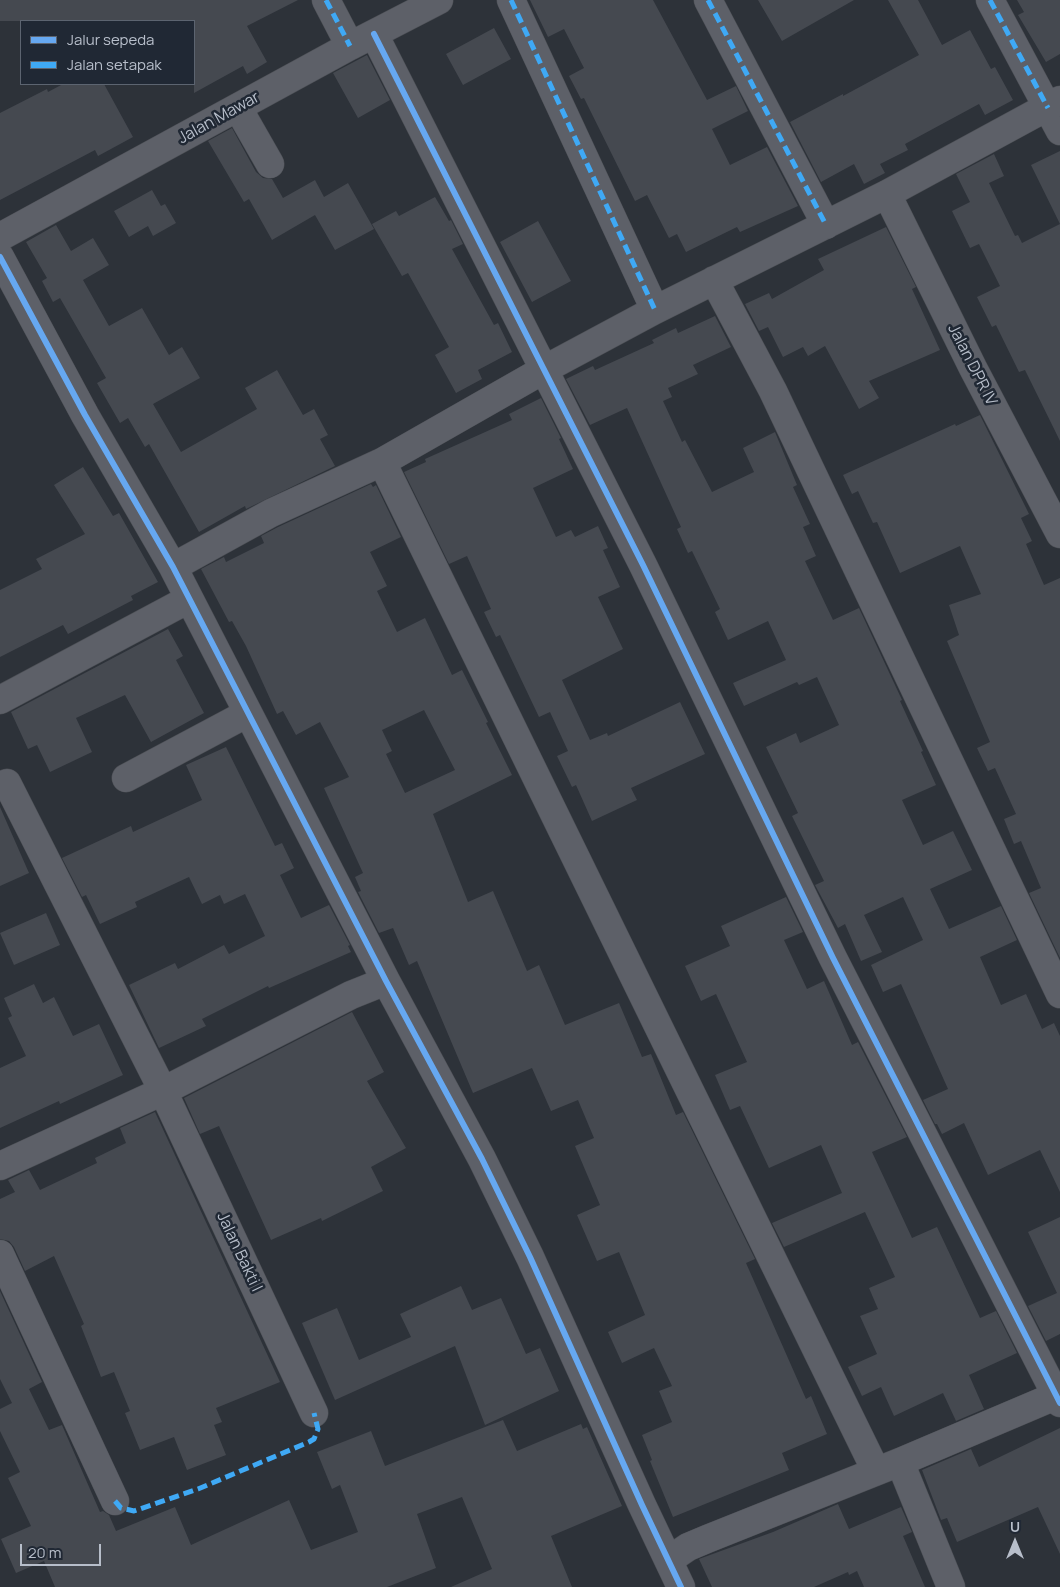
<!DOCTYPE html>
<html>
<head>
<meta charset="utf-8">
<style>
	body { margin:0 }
	#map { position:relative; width:1060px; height:1587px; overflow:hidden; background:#2d3239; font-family:Manrope,sans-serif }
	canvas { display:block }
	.legend { position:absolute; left:20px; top:20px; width:175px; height:65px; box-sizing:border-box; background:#202834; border:1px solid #5c6470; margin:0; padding:6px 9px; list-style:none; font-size:15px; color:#b7beca }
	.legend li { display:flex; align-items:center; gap:10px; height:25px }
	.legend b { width:25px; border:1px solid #5c6470 }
	.north { position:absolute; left:990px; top:1517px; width:50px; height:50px; -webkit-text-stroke:4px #202834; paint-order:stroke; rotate:0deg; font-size:14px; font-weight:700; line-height:20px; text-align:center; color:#b7beca }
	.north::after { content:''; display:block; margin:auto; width:18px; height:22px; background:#b7beca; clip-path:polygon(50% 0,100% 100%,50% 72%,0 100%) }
	.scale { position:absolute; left:20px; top:1544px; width:81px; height:22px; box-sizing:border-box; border:2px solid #b7beca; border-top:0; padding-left:6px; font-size:15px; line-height:18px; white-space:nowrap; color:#b7beca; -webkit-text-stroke:4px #202834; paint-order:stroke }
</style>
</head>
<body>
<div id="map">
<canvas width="1060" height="1587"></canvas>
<ul class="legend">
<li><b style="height:6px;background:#66a8f1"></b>Jalur sepeda</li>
<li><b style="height:6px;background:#3fa9f5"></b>Jalan setapak</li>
</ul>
<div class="north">U</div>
<div class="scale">20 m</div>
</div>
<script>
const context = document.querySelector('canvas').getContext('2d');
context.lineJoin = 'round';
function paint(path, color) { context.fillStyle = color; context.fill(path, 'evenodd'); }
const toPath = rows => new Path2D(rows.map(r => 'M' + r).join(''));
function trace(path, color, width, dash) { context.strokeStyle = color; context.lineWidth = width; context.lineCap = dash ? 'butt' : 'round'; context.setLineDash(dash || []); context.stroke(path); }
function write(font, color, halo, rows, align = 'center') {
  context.font = font + ' Manrope,sans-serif'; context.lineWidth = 5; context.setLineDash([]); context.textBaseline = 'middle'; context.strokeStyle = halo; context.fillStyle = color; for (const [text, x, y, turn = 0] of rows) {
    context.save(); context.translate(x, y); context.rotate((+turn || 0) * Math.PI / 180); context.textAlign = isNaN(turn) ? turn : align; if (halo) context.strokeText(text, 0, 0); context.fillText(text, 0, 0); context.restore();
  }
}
const building = toPath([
	[0,0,298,0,247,26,267,62,247,74,243,66,194,93,194,21,0,21],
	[530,0,653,0,707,100,736,86,748,111,712,129,730,165,767,147,798,206,740,232,737,227,686,252,677,234,669,238,647,195,635,201,584,98,581,99,569,76,584,68,564,29,548,37],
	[758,0,854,0,782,41],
	[888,0,918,0,942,45,970,30,991,69,995,67,1013,100,985,115,979,104,905,144,908,150,880,164,885,173,864,184,854,164,821,182,790,122,843,94,843,96,919,55],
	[1017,0,1060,0,1060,54,1046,62,1018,15,1024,12],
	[494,28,511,59,463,85,446,54],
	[367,55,390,100,358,118,333,73],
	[63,84,104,84,133,137,98,156,95,150,0,200,0,113,47,89,48,92],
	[232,128,256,172,263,178,272,179,283,198,315,180,324,197,348,183,374,229,335,250,315,215,272,240,249,199,244,202,208,141],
	[1060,151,1060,441,1025,370,1019,372,996,325,992,327,977,297,1000,286,979,244,970,248,952,211,970,202,956,174,994,154,1004,176,989,183,1015,236,1018,235,1022,243,1060,224,1031,165],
	[152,190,161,206,165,204,176,223,153,236,148,226,129,237,114,211],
	[435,197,449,221,451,220,463,244,452,249,494,325,498,323,512,352,478,370,482,379,456,393,435,355,449,347,408,273,402,276,372,224,396,211,399,216],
	[538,221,571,281,532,302,500,242],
	[56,225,71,251,93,238,109,265,83,280,109,326,142,308,169,355,182,347,200,378,153,404,181,452,257,409,245,388,277,370,303,415,314,409,328,435,320,439,335,466,246,509,245,506,199,532,149,444,145,447,128,418,120,423,97,383,106,378,60,298,53,302,42,281,47,278,26,242],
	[886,227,916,287,912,289,940,350,869,381,879,398,859,409,825,346,808,356,803,347,783,357,768,327,759,331,745,304,769,293,772,299,824,270,818,259],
	[715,316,731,347,693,365,698,374,668,388,672,397,663,401,682,442,685,440,712,492,754,472,743,448,775,432,797,485,793,487,810,524,803,527,816,556,805,561,833,620,859,608,902,700,900,701,923,751,921,752,936,785,902,800,923,845,953,831,972,870,930,889,949,929,1001,906,1017,940,980,957,1001,1005,1026,994,1042,1029,1054,1023,1060,1036,1060,1192,1040,1150,988,1175,964,1123,942,1134,937,1124,935,1124,923,1100,948,1089,901,984,883,992,871,965,923,940,903,897,864,915,882,952,861,961,845,924,838,928,815,885,824,881,792,816,798,813,766,747,796,733,800,743,839,725,817,677,799,685,797,682,744,706,733,683,786,660,768,621,728,640,715,612,720,609,692,551,688,553,677,529,681,527,627,408,590,425,566,379,593,366,595,370,654,343,652,340,676,328,678,333],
	[541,398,561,438,559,439,573,469,533,488,556,537,571,530,575,537,598,526,608,548,603,550,620,587,598,597,623,649,562,680,590,740,607,733,608,736,680,702,705,754,631,788,637,800,592,821,576,785,572,787,557,756,568,751,550,712,539,717,500,635,496,637,484,612,491,609,467,556,449,564,404,472,426,462,425,459,512,420,509,414],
	[980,415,1029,514,1021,518,1032,541,1026,544,1044,585,1060,578,1060,958,1029,893,1041,888,1021,841,1014,844,1004,819,1016,814,995,768,988,771,977,748,990,742,947,641,959,635,949,605,981,594,960,546,900,573,877,522,873,523,858,491,852,494,843,475,955,424,956,426],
	[83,467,113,516,119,513,158,582,131,596,133,600,68,634,63,625,0,657,0,590,42,569,36,559,85,534,54,485],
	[371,484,373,487,376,485,401,537,370,552,387,586,377,591,397,632,425,618,452,675,462,670,488,722,486,723,512,775,433,814,468,902,493,891,527,971,539,965,565,1025,619,1003,642,1057,651,1054,676,1115,683,1112,755,1259,746,1263,806,1399,811,1396,827,1434,782,1453,789,1470,673,1517,650,1461,652,1460,642,1435,672,1422,659,1391,672,1386,654,1348,622,1363,608,1332,645,1315,619,1252,597,1261,577,1215,600,1205,575,1146,594,1138,578,1100,551,1111,532,1068,473,1093,417,961,409,965,393,928,379,933,358,892,361,891,355,877,363,873,324,788,349,777,320,722,296,735,283,711,277,714,246,646,232,621,229,622,201,569,224,557,226,562,264,543,261,536,278,527],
	[424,710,455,770,405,793,386,754,392,751,382,730],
	[168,629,183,656,176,660,204,713,151,742,125,695,76,718,92,752,50,772,37,745,28,749,11,712],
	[226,747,275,846,282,843,294,868,280,875,301,918,329,905,350,945,348,946,351,952,269,988,268,986,202,1019,206,1026,159,1048,129,985,175,963,178,969,224,945,229,954,265,936,245,894,224,904,220,895,202,904,189,877,135,902,137,907,100,924,86,895,82,897,62,858,131,826,133,832,202,800,186,765],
	[0,807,29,873,0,886],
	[786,897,803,932,784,940,807,989,824,981,852,1045,858,1042,907,1137,872,1152,912,1238,937,1227,980,1318,996,1311,1017,1353,969,1375,984,1409,956,1421,943,1393,894,1416,881,1387,862,1396,848,1367,877,1354,860,1316,878,1309,869,1288,895,1277,865,1212,784,1247,772,1223,842,1193,821,1145,769,1168,740,1106,730,1110,715,1075,747,1062,716,994,701,1001,685,966,730,946,721,926],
	[46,913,60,945,14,965,0,933],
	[34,984,43,1003,54,997,73,1036,99,1024,123,1075,60,1104,59,1101,0,1128,0,1068,26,1056,8,1018,12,1016,4,998],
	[352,1012,384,1072,367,1081,406,1148,371,1167,383,1191,322,1221,321,1218,271,1240,219,1126,200,1134,184,1098],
	[155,1112,280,1382,216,1408,222,1422,214,1425,226,1455,187,1470,174,1437,140,1450,125,1413,130,1411,114,1372,101,1377,81,1326,84,1324,54,1256,25,1271,14,1247,9,1241,0,1239,0,1199,15,1192,8,1180,29,1170,40,1190,97,1163,95,1158,126,1143,120,1128],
	[1060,1217,1060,1334,1046,1341,1028,1306,1057,1293,1028,1232],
	[461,1286,472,1310,501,1298,526,1354,540,1348,559,1391,485,1425,455,1346,335,1400,302,1323,337,1308,359,1360,411,1337,400,1314],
	[0,1291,42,1382,29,1389,49,1430,62,1425,100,1512,103,1511,109,1515,116,1531,175,1507,191,1545,289,1500,311,1550,358,1532,340,1485,332,1489,317,1452,371,1431,385,1466,503,1420,517,1451,581,1424,583,1429,587,1427,622,1506,551,1536,572,1587,451,1587,492,1569,462,1497,417,1514,436,1568,387,1587,55,1587,44,1561,16,1573,1,1539,31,1526,8,1478,20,1472,0,1431,0,1409,12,1403,0,1379],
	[1060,1428,1060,1554,1038,1507,957,1542,947,1518,941,1520,922,1470,971,1449,979,1467],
	[838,1504,849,1529,901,1507,912,1532,903,1536,925,1587,864,1587,857,1571,849,1575,848,1572,814,1587,712,1587,699,1559,773,1532]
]);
const street = toPath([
	[326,0,350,46],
	[511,0,655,310],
	[708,0,826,225],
	[990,0,1060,131],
	[374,34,643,565,833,958,1060,1403],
	[238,108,270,164],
	[887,194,973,368,1060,534],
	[0,237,350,46,439,0],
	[0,257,85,415,173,567,386,981,482,1159,530,1257,642,1505,681,1587],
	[714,280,773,391,1060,994],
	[382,462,876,1471],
	[173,567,271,513,382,462,545,369,655,310,887,194,1060,100],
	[0,700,189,599],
	[126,778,248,713],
	[7,783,163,1091,314,1413],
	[0,1166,163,1091,351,995,386,981],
	[0,1254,115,1501],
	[900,1462,951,1587],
	[669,1560,688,1547,707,1539,900,1462,1060,1394]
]);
const quiet = toPath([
	[326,0,350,46],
	[511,0,655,310],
	[708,0,826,225],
	[990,0,1048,108],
	[115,1501,121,1508,134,1511,198,1489,309,1442,314,1439,318,1429,314,1413]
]);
const cycleway = toPath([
	[374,34,643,565,833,958,1060,1403],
	[0,257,85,415,173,567,386,981,482,1159,530,1257,642,1505,681,1587]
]);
const streetNames = [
	["Jalan Mawar",219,118,-29],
	["Jalan DPR IV",972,365,63],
	["Jalan Bakti I",239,1252,65]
];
paint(building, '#454950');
trace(street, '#4b4e54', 29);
trace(street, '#5d6068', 28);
trace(quiet, '#3fa9f5', 5, [10, 5]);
trace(cycleway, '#66a8f1', 6);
write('16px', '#b7beca', '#202834', streetNames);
</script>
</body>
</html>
